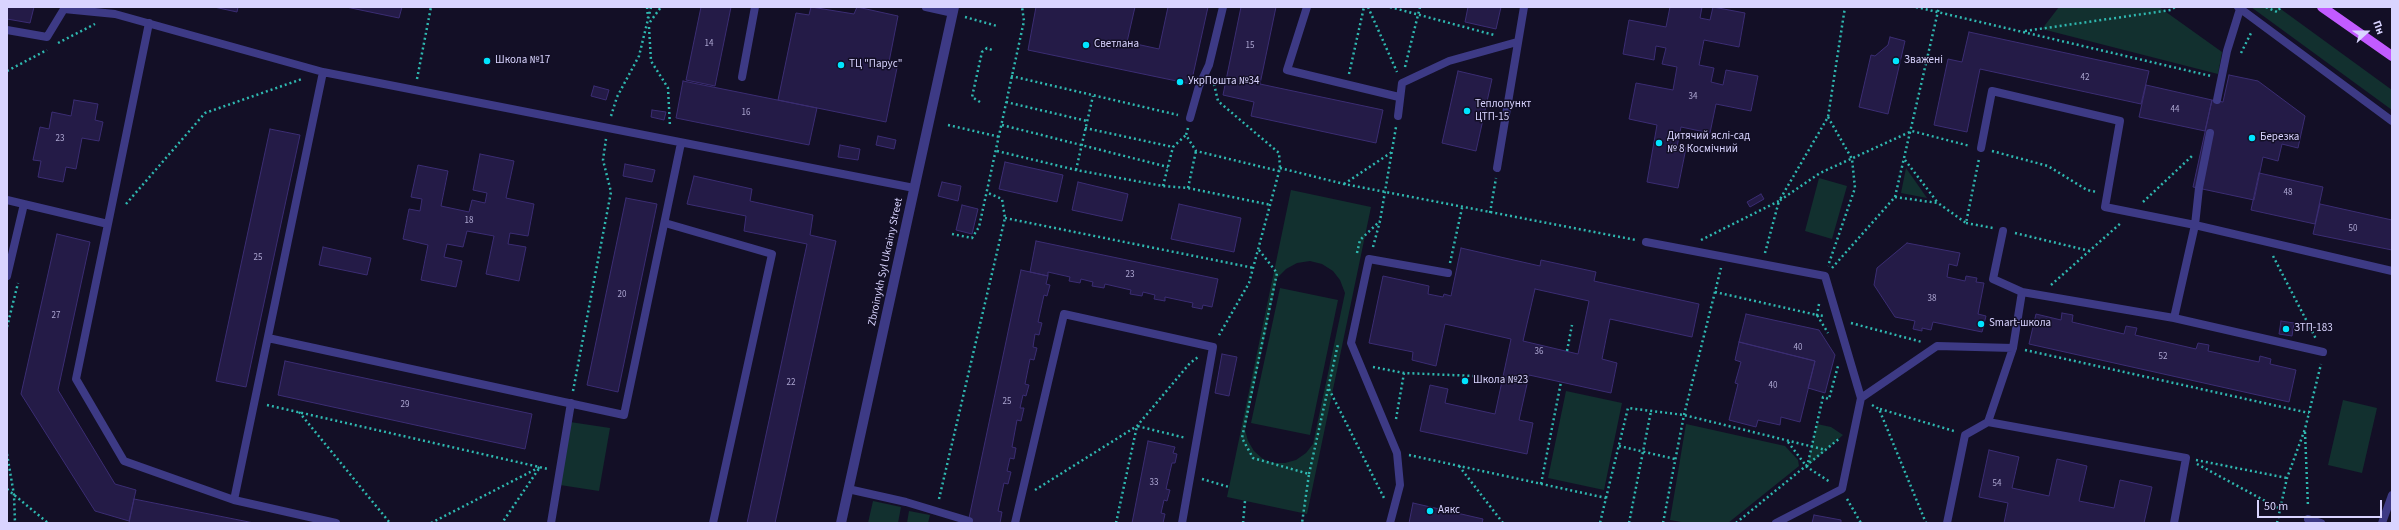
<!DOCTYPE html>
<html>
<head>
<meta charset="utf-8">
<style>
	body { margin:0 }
	#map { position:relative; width:2399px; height:530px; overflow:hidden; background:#130f26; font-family:"Source Sans 3",sans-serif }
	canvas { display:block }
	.frame { position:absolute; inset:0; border:8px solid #d9d4ff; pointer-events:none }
	.north { position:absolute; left:2347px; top:12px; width:40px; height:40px; -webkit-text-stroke:3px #130f26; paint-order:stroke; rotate:69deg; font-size:11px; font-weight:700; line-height:16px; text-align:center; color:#d9d4ff }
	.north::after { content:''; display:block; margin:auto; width:14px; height:18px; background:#d9d4ff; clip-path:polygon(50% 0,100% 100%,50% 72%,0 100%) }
	.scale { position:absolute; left:2257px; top:500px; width:125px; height:18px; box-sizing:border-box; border:2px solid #d9d4ff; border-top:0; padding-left:5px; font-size:12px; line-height:14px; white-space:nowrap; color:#d9d4ff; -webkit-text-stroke:3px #130f26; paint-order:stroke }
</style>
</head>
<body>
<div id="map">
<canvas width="2399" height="530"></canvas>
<div class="frame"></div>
<div class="north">Пн</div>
<div class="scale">50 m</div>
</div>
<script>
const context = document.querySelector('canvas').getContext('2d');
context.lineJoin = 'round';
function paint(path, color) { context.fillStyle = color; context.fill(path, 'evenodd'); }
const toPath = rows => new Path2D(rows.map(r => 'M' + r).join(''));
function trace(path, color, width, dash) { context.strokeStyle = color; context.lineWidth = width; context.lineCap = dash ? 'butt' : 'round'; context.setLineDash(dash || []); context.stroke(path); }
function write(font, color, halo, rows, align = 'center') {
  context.font = font + ' "Source Sans 3",sans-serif'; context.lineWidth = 3; context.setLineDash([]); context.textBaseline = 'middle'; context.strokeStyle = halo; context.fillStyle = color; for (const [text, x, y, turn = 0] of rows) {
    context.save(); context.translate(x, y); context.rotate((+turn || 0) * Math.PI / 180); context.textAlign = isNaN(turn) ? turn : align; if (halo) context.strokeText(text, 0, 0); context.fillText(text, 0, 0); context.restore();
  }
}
const green = toPath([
	[2059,7,2159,7,2222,52,2218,74,2042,29],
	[2251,7,2278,7,2392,90,2392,110],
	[1906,168,1927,198,1901,193],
	[1819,178,1847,186,1832,239,1805,231],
	[1291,190,1371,207,1307,514,1227,497],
	[1310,261,1322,264,1333,271,1340,280,1345,293,1313,444,1306,453,1296,460,1285,463,1274,463,1263,459,1254,451,1248,441,1245,430,1277,278,1286,269,1297,263],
	[1280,288,1338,300,1310,435,1251,423],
	[1566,391,1622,403,1604,490,1548,478],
	[2343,400,2377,408,2362,473,2328,465],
	[570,422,610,428,599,491,560,485],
	[1686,424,1785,446,1798,460,1799,466,1728,523,1687,523,1670,520],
	[1817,424,1831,427,1843,435,1807,467],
	[873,501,901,507,898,523,868,523],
	[909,511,930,515,928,523,907,523]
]);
const building = toPath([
	[7,7,34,7,30,23,7,19,7,7],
	[214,7,238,7,237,12,214,7],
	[346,7,402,7,399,18,346,7],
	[701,7,731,7,715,86,686,80,701,7],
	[811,7,854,14,857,7,898,16,889,62,898,63,886,122,778,100,796,13,809,15,811,7],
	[1036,7,1135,7,1127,42,1159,49,1168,7,1208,7,1191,84,1028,50,1036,7],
	[1241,7,1276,7,1260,84,1383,110,1376,143,1251,116,1254,102,1223,95,1241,7],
	[1468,7,1501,7,1496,29,1465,22,1468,7],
	[1670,7,1702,7,1700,18,1710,20,1713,7,1745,13,1739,47,1704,40,1699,65,1714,68,1711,82,1723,85,1726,70,1758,76,1751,111,1716,104,1710,133,1681,127,1677,147,1686,148,1678,188,1647,182,1657,125,1629,119,1636,83,1673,90,1677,67,1662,64,1666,48,1656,46,1654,60,1623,54,1629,20,1666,27,1670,7],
	[1969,32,2149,71,2141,104,1980,69,1967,132,1934,125,1948,59,1962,62,1969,32],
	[1890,37,1905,41,1888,114,1859,107,1871,55,1875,56,1888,45,1890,37],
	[1458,71,1492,79,1476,151,1442,143,1458,71],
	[2229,75,2258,81,2305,116,2298,148,2282,144,2278,161,2263,157,2254,200,2193,187,2212,100,2223,102,2229,75],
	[683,81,817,108,809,145,676,118,683,81],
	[2146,85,2212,100,2205,131,2139,117,2146,85],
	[594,86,609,90,606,100,591,96,594,86],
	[74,100,98,104,95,120,103,122,99,141,82,138,76,169,66,167,63,182,38,177,41,161,33,160,40,127,49,129,52,112,71,116,74,100],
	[652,110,666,112,664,120,651,117,652,110],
	[270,129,300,135,246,387,216,381,270,129],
	[878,136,896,140,894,149,876,145,878,136],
	[840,145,860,149,858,160,838,157,840,145],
	[480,154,514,161,506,198,534,204,528,236,510,233,508,244,526,247,519,281,486,274,494,236,467,231,463,247,447,244,444,257,462,261,456,287,421,280,428,245,403,239,409,209,420,211,422,199,411,197,418,165,448,171,441,206,469,212,472,200,485,203,487,193,473,190,480,154],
	[1005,162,1063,175,1057,202,999,189,1005,162],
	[625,164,655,170,652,182,623,176,625,164],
	[2259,173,2323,187,2315,224,2251,210,2259,173],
	[694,176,752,189,750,201,813,215,810,235,836,241,775,523,747,523,807,244,744,231,746,216,687,204,694,176],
	[942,182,961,186,958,201,938,196,942,182],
	[1078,182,1128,194,1122,221,1072,210,1078,182],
	[1761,194,1764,199,1750,207,1747,202,1761,194],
	[626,198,657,204,618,392,587,385,626,198],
	[1179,204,1241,218,1234,252,1171,239,1179,204],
	[2320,204,2392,220,2392,250,2313,234,2320,204],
	[962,205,978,209,972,234,956,230,962,205],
	[57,234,90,242,58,390,115,484,136,490,129,521,95,511,21,394,57,234],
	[1036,241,1218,279,1212,307,1203,305,1202,309,1192,307,1193,303,1165,297,1165,301,1154,299,1155,295,1143,292,1142,296,1130,294,1131,290,1105,284,1104,288,1092,286,1093,282,1081,279,1080,283,1069,281,1070,277,1048,272,1048,276,1030,272,1036,241],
	[1907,243,1960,253,1957,266,1949,264,1947,277,1965,281,1966,276,1977,278,1976,282,1984,283,1978,314,1986,316,1982,332,1933,322,1931,330,1922,328,1922,331,1913,329,1915,321,1895,317,1874,285,1877,268,1907,243],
	[323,247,371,258,367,275,319,265,323,247],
	[1461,248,1540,266,1541,260,1596,272,1594,281,1699,304,1692,337,1610,319,1602,359,1617,363,1611,393,1529,375,1519,420,1533,423,1527,454,1420,431,1430,385,1448,389,1445,403,1495,414,1511,339,1445,324,1436,366,1412,360,1413,352,1369,343,1383,276,1429,286,1428,294,1443,297,1444,294,1451,296,1461,248],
	[1535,289,1589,301,1578,354,1523,341,1535,289],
	[1021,270,1048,276,1046,284,1050,285,1047,296,1044,295,1038,322,1042,323,1039,335,1035,334,1033,347,1037,348,1034,360,1030,359,1025,384,1029,385,1026,396,1023,395,1020,408,1024,408,1021,421,1017,420,1012,447,1016,448,1014,459,1010,458,1007,471,1011,472,1008,484,1004,483,998,511,1002,512,1000,523,968,523,1021,270],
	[2062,313,2073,315,2072,322,2124,334,2126,326,2137,328,2135,335,2196,349,2198,343,2209,345,2208,351,2259,362,2260,356,2271,359,2270,364,2296,370,2289,402,2029,344,2036,314,2061,320,2062,313],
	[1746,314,1819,330,1835,355,1825,393,1808,388,1815,361,1739,342,1746,314],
	[2281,321,2294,323,2292,336,2279,334,2281,321],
	[1739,342,1815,361,1800,422,1781,417,1780,425,1758,420,1756,427,1729,420,1738,384,1735,383,1741,362,1735,360,1739,342],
	[1222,354,1237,357,1229,396,1215,393,1222,354],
	[285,361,532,414,525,449,278,395,285,361],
	[1148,441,1175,447,1173,453,1177,454,1175,463,1172,463,1166,489,1170,490,1167,501,1164,500,1161,513,1165,514,1163,523,1132,523,1148,441],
	[1989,450,2019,457,2012,488,2049,496,2057,459,2087,466,2079,501,2114,508,2120,480,2152,487,2144,523,2004,523,2008,503,1979,497,1989,450],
	[134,499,254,523,129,523,134,499],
	[1413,503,1483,519,1482,523,1409,523,1413,503],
	[1814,515,1841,520,1841,523,1812,523,1814,515]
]);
const path = toPath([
	[647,7,648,18],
	[1368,7,1397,72],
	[1390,7,1494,35],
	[1916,7,2211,76],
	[2266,7,2277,12,2281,7],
	[965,17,997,26],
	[650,22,661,7],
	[649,27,651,61,668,88,670,127],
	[2025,31,2171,10,2175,7],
	[58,43,95,24],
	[2241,53,2252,31],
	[1405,67,1420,7],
	[7,71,47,50],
	[1349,74,1364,7],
	[1011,76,1178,115],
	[417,79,431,7],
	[1214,84,1218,101,1279,153,1280,168,1249,283,1218,337],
	[980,102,972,97,982,52,987,48,992,50],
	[1006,102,1087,121],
	[611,116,617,97,639,56,651,7],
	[1828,117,1852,159,1855,188,1828,266],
	[948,125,1000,137],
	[1002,125,1168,167],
	[1085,128,1173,147],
	[1188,128,1186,135,1196,151,1279,171],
	[997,151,1076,170,1163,186,1188,188,1271,205],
	[1992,151,2048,166,2087,190,2097,192],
	[1905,160,1938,203],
	[1280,168,1344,184,1636,240],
	[1076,170,1093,96],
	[1344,184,1392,152],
	[1163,186,1173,147,1186,135],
	[1188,188,1196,151],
	[1895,197,1938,203,1966,223,1979,159],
	[2143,202,2192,156],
	[126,204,205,113,302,79],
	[1490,213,1496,178],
	[1005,218,1254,268],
	[1966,223,1993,228],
	[2015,233,2090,251],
	[952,234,972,238,979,227,1024,21,1022,7],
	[1701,240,1779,201,1828,117,1845,7],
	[1373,247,1380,221,1396,127],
	[1259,250,1277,273,1242,438,1253,458,1309,474,1302,523],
	[1357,253,1360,240,1380,221],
	[1765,253,1779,201,1820,173,1912,131,1970,146],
	[2273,256,2316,339],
	[1450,263,1462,208],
	[1832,268,1895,197,1939,7],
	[2051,285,2122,222],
	[1715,292,1817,315,1828,333],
	[1819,304,1817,315,1825,316],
	[1851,323,1922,342],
	[7,327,18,283],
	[2025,350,2309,413],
	[1567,351,1572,325],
	[1373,367,1404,373,1474,376],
	[1329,389,1384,498],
	[573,391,611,192,603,160,606,139],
	[267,405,548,469],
	[1872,405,1879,409,1926,523],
	[1880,409,1954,431],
	[299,412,390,523],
	[1396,419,1404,373],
	[2305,432,2308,507],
	[1788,442,1807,467,1830,482],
	[1619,446,1675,459],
	[7,454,14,495,15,523],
	[1409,455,1606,498,1600,523],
	[2196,460,2287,478],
	[2197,464,2280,509],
	[1459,466,1503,523],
	[1807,467,1823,397,1829,399,1838,366],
	[1309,474,1338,344],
	[1202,479,1229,487],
	[1541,484,1561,382],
	[7,489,48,523],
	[1035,490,1137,426,1190,363,1198,357],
	[1606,498,1628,408,1684,415,1826,450],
	[939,499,1005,218,1002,199,988,193],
	[1847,499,1861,523],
	[431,523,540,467,502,523],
	[1116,523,1137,426,1186,438],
	[1243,523,1245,501],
	[1629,523,1651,411],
	[1663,523,1684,415,1721,268],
	[1736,523,1840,438],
	[2277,523,2287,478,2305,429,2321,364]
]);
const service = toPath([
	[926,7,953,13],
	[1307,7,1287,70,1399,97],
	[2238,7,2392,121],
	[7,30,47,37,64,9,115,14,323,72,914,188],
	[323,72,234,500,336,523],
	[742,77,755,7],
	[2217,100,2227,51,2240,9],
	[1398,116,1402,83,1449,61,1517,42],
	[1190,118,1199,86,1209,65,1223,7],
	[1981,148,1992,91,2120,121,2105,207,2195,225,2392,271],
	[1497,168,1524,7],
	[7,200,108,224,76,379,124,461,234,500],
	[665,223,772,254,713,523],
	[108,224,149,23],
	[2003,231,1993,279,2022,292],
	[1646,242,1825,276,1861,398],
	[7,276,24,204],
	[2174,318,2323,352],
	[268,338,624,415,681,143],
	[1988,422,2013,348,2022,292,2174,318,2195,225,2199,188,2210,133],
	[848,489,906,502,969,521],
	[2308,519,2321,523],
	[551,523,571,403],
	[1015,523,1064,314,1213,347,1182,523],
	[1390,523,1400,485,1397,453,1351,343,1369,259,1448,273],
	[1776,523,1842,489,1861,398,1937,346,2013,348],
	[1947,523,1965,435,1988,422,2186,458,2174,523],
	[2382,523,2392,495]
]);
const tertiary = toPath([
	[841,523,954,7]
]);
const primary = toPath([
	[2322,7,2392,56]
]);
const markers = [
	[1086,45,4,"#00e5ff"],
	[487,61,4,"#00e5ff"],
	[1896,61,4,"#00e5ff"],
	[841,65,4,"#00e5ff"],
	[1180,82,4,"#00e5ff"],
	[1467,111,4,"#00e5ff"],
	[2252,138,4,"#00e5ff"],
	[1659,143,4,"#00e5ff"],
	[1981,324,4,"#00e5ff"],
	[2286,329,4,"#00e5ff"],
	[1465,381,4,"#00e5ff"],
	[1430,511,4,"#00e5ff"]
];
const numberNames = [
	["14",709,44],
	["15",1250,46],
	["42",2085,78],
	["34",1693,97],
	["44",2175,110],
	["16",746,113],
	["23",60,139],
	["48",2288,193],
	["18",469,221],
	["50",2353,229],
	["25",258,258],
	["23",1130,275],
	["20",622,295],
	["38",1932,299],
	["27",56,316],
	["40",1798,348],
	["36",1539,352],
	["52",2163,357],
	["22",791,383],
	["40",1773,386],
	["25",1007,402],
	["29",405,405],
	["33",1154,483],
	["54",1997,484]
];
const poiNames = [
	["Светлана",1094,45],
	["Школа №17",495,61],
	["Зважені",1904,61],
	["ТЦ \"Парус\"",849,65],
	["УкрПошта №34",1188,82],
	["Теплопункт",1475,105],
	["ЦТП-15",1475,118],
	["Дитячий яслі-сад",1667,137],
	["№ 8 Космічний",1667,150],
	["Березка",2260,138],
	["Smart-школа",1989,324],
	["ЗТП-183",2294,329],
	["Школа №23",1473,381],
	["Аякс",1438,511]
];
const streetNames = [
	["Zbroinykh Syl Ukrainy Street",886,262,-78]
];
paint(green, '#12302f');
paint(building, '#241b47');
trace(building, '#3b2d73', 1);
trace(path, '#2fb8b0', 2.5, [2, 3]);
trace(service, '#3d3a85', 8);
trace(tertiary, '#3d3a85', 10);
trace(primary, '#c25bff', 10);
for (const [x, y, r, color] of markers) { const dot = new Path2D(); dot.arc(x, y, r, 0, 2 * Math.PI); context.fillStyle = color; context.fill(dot); trace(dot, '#130f26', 1.5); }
write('9px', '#aca6d1', null, numberNames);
write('11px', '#d9d4ff', '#130f26', poiNames, 'left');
write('11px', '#d9d4ff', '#130f26', streetNames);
</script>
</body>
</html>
